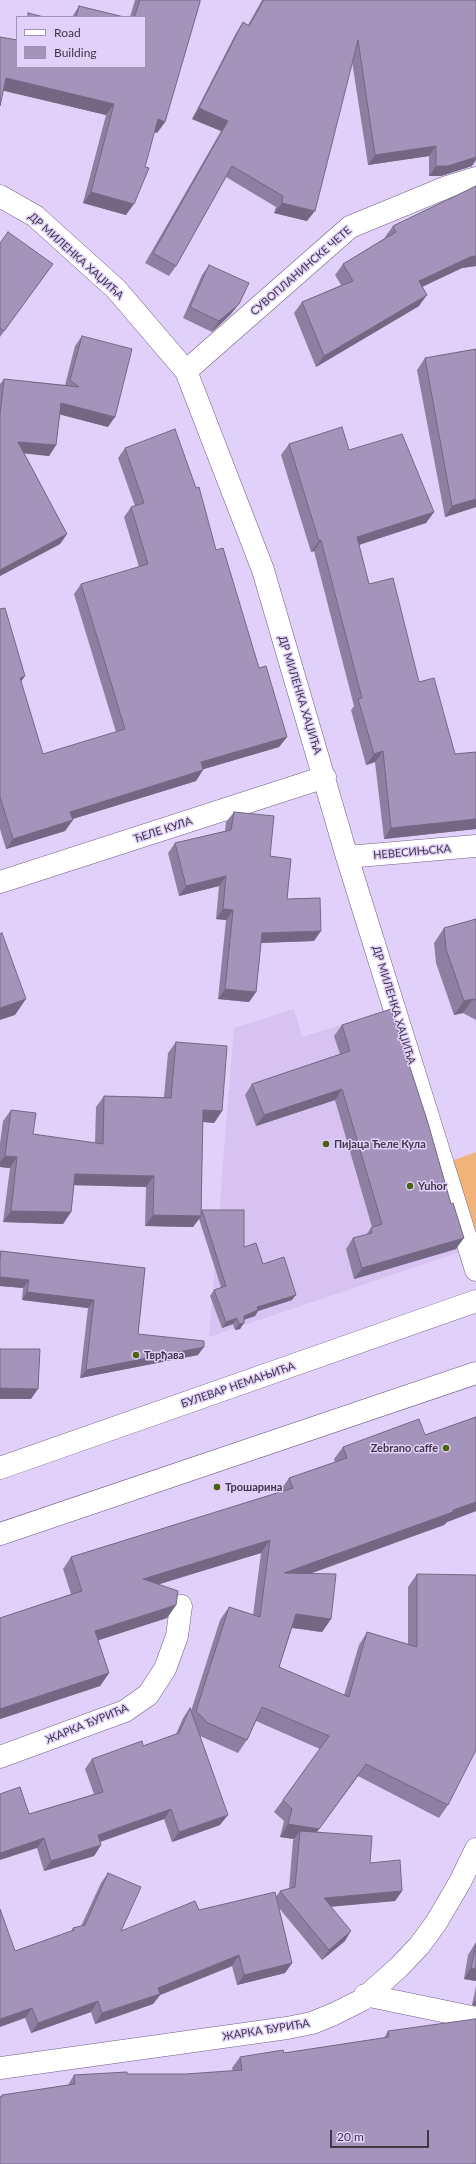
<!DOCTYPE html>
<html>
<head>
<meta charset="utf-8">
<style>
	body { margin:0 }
	#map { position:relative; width:476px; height:2164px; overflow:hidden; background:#e1d0f9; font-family:Lato,sans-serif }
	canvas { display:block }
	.legend { position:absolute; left:16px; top:16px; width:130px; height:52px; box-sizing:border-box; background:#e1d0f9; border:1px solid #a093b2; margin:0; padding:5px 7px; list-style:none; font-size:12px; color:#3e3747 }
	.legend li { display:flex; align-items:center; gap:8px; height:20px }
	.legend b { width:20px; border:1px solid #a093b2 }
	.scale { position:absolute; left:330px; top:2130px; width:99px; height:18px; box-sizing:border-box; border:2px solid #3e3747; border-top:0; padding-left:5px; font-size:12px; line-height:14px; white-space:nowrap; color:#3e3747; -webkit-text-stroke:3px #e1d0f9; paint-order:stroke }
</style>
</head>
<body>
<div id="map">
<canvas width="476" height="2164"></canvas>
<ul class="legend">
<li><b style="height:5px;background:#fff"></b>Road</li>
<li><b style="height:11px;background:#a494bb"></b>Building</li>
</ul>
<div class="scale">20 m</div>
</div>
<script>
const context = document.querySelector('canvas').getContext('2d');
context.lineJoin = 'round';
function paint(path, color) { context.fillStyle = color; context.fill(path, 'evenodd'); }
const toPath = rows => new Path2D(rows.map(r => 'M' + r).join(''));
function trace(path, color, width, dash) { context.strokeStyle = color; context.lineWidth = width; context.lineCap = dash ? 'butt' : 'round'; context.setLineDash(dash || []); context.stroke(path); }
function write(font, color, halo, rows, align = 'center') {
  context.font = font + ' Lato,sans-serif'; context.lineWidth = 3; context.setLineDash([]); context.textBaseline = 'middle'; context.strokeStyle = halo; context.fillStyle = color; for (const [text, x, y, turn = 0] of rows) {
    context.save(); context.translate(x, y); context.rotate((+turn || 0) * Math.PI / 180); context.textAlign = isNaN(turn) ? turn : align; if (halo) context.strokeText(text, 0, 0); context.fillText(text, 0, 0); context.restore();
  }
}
const built = toPath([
	[294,1009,302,1037,385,1011,460,1252,209,1337,234,1028]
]);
const green = toPath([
	[476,1152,476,1238,451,1161]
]);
const minor = toPath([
	[0,196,35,216,116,289,186,371,263,570,347,857,476,1270],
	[186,371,350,227,447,187,476,178],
	[347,857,476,846],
	[0,882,325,777],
	[0,1468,476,1301],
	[0,1534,476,1373],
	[0,1757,125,1711,148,1695,165,1669,177,1636,181,1606],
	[365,1995,476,2018],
	[0,2068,287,2028,312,2023,334,2014,362,2000,399,1967,419,1946,436,1923,460,1882,476,1849]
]);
const wall = toPath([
	[135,0,200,0,165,122,157,133,154,132,126,215,83,203,106,115,4,90,0,37,17,40,17,67,145,17,130,17],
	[262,0,476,0,472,166,441,176,429,176,429,156,368,165,352,61,307,221,274,213,276,207,226,177,176,266,169,276,145,263,221,131,192,119,236,33,243,22,248,25],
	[79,6,124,17,72,17],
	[476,186,476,266,462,268,422,287,419,306,316,367,294,313,302,302,341,285,335,275,343,264,385,238,385,237,393,226],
	[0,243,53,264,0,337],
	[209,265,231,314,212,332,183,318,202,275],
	[82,336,108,427,60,414,56,445,49,456,24,453,67,534,60,544,0,576,0,384,4,379,65,385,75,346],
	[476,349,476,507,445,517,417,370,425,358],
	[289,444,349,450,434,512,426,523,359,545,369,584,455,754,476,752,476,829,384,839,375,762,366,765,351,710,354,706,314,551,311,552,281,455],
	[125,448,216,550,259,668,287,737,279,747,203,769,196,781,72,819,65,831,6,849,0,829,0,609,21,682,43,754,116,732,74,594,81,584,139,567,124,517,131,507,135,506,118,458],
	[234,812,270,856,287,899,314,941,261,943,256,992,249,1002,218,999,226,920,216,919,219,886,179,896,168,853,175,843,225,831,226,822],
	[476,919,476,1020,463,1013,454,1015,436,963,434,943,444,928],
	[342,1025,456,1249,354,1279,346,1249,353,1238,366,1235,371,1228,372,1227,335,1100,256,1126,245,1095,252,1084,340,1054,334,1036],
	[176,1042,222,1111,214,1123,203,1122,201,1212,202,1210,263,1264,292,1300,258,1311,255,1316,244,1320,240,1329,235,1330,233,1324,222,1328,210,1296,214,1290,221,1287,199,1219,193,1227,145,1226,146,1187,74,1185,71,1212,63,1224,3,1222,10,1168,0,1167,0,1143,3,1121,11,1110,33,1134,95,1143,96,1107,104,1096,164,1097,168,1053],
	[1,1251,145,1268,138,1334,198,1355,80,1378,88,1308,22,1300,23,1288,0,1286,0,1253],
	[476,1417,476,1511,447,1522,444,1525,310,1574,331,1619,322,1632,292,1628,279,1667,344,1695,359,1645,367,1632,408,1644,408,1587,417,1574,448,1805,439,1818,358,1776,317,1832,370,1863,402,1891,395,1901,331,1906,345,1941,322,1960,279,1908,292,1963,285,1973,237,1985,232,1966,160,1995,153,2004,95,2024,91,2012,31,2033,25,2018,15,1951,71,1931,73,1928,81,1926,101,1883,108,1873,121,1931,199,1910,276,1897,280,1891,289,1889,293,1840,294,1839,280,1837,284,1821,274,1812,320,1749,256,1721,247,1740,238,1753,200,1736,220,1825,172,1842,164,1819,100,1842,101,1845,94,1856,44,1871,37,1848,29,1814,94,1794,85,1769,92,1759,143,1746,176,1734,183,1718,190,1708,191,1711,220,1620,229,1607,253,1615,261,1553,158,1584,176,1605,167,1618,98,1640,109,1673,100,1686,0,1719,0,1618,71,1594,63,1569,71,1557,281,1492,280,1491,289,1478,335,1462,334,1459,343,1447,425,1435],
	[476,1942,476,1981,464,1979,468,1955],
	[476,1986,476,2006,472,2005],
	[388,2031,476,2164,0,2097,2,2095,68,2085,74,2075,127,2074,186,2074,233,2071,232,2068,240,2057,284,2053,384,2038]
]);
const shadedWall = toPath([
	[6,78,114,104,106,115,0,90],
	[199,108,228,121,221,131,192,119],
	[158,119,165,122,157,133,150,130],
	[436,146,429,156,368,165,375,155],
	[476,157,476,160,472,166,441,176,429,176,436,166],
	[91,192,134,204,126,215,83,203],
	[282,203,315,211,307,221,274,213],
	[476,256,476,266,462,268,411,292,419,281,470,257],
	[427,295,419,306,316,367,324,356],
	[239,304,231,314,212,332,219,321],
	[61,403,115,417,108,427,54,413],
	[18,442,56,445,49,456,11,452],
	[476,499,476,507,445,517,452,506],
	[434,512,426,523,349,548,357,537],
	[67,534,60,544,0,576,0,570],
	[321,540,314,551,311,552,319,541],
	[25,676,18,686,20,678],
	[287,737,279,747,194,772,201,762],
	[383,751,375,762,366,765,374,754],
	[203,770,196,781,63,822,70,812],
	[476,819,476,829,384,839,391,828],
	[73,820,65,831,6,849,13,839],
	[226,876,219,886,179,896,186,886],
	[223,909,233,910,226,920,216,919],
	[321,931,314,941,255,943,262,933],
	[225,989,256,992,249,1002,218,999],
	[26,999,15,1015,0,1020,0,1008],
	[473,999,463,1013,454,1015,464,1001],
	[342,1089,335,1100,256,1126,264,1115],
	[203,1110,222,1111,214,1123,195,1121],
	[5,1156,17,1157,10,1168,0,1167,0,1162],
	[75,1174,154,1176,146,1187,68,1185],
	[11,1211,71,1212,63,1224,3,1222],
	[153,1215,201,1216,193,1227,145,1226],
	[464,1238,456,1249,354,1279,362,1268],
	[0,1277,29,1280,23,1288,0,1286],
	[27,1292,94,1300,88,1308,22,1300],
	[296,1295,292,1300,258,1311,255,1316,240,1321,244,1316,257,1307],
	[237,1318,233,1324,222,1328,226,1322],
	[244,1323,240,1329,235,1330,239,1324],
	[204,1347,198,1355,80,1378,86,1370],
	[0,1388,38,1389,31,1399,0,1399],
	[476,1502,476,1511,447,1522,444,1525,275,1586,284,1573],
	[270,1540,261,1553,134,1592,143,1579],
	[176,1605,167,1618,87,1644,95,1631],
	[296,1614,331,1619,322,1632,287,1627],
	[109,1673,100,1686,0,1719,0,1709],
	[358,1776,310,1841,300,1831,294,1839,280,1837,288,1824],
	[171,1809,164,1819,91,1845,98,1835],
	[228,1815,220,1825,172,1842,179,1832],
	[44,1838,37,1848,0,1860,0,1853],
	[101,1845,94,1856,44,1871,51,1861],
	[402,1891,395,1901,318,1908,324,1898],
	[351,1931,345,1941,322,1960,329,1950],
	[239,1955,232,1966,160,1995,153,2004,95,2024,102,2013,158,1988],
	[292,1963,285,1973,237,1985,244,1975],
	[471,1968,476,1969,476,1981,464,1979],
	[476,2000,476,2006,472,2005],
	[98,2001,91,2012,31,2033,38,2023],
	[32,2008,25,2018,0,2027,0,2019]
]);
const building = toPath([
	[140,0,200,0,200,2,165,122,158,119,145,167,149,168,134,204,91,192,114,104,6,78,0,106,0,37,17,40,17,67,145,67,145,17,135,17,135,15,140,0],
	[264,0,476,0,476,157,448,166,436,166,436,146,375,155,358,40,315,211,282,203,283,196,232,166,176,266,153,253,228,121,199,108,243,22,249,26,264,0],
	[79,6,124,17,76,17,79,6],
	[28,13,44,17,28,17,28,13],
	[476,186,476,256,470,257,419,281,427,295,324,356,302,302,353,281,343,264,396,232,393,226,476,186],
	[8,232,53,264,4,331,0,328,0,243,8,232],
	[209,265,249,283,239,304,219,321,190,307,209,265],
	[82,336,132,349,115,417,61,403,56,445,18,442,67,534,0,570,0,415,4,379,79,387,70,380,82,336],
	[476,349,476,499,452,506,425,358,476,349],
	[342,427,349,450,402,434,434,512,357,537,369,584,393,578,419,682,434,678,455,754,476,752,476,819,391,828,383,751,374,754,358,699,362,698,321,540,319,541,289,444,342,427],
	[175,429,196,488,199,487,216,550,223,548,259,668,266,666,287,737,201,762,203,770,70,812,73,820,13,839,0,797,0,609,5,608,25,676,20,678,43,754,125,729,81,584,148,564,131,507,144,503,125,448,175,429],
	[234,812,274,816,270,856,291,859,287,899,320,898,321,931,262,933,256,992,225,989,233,910,223,909,226,876,186,886,175,843,231,830,234,812],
	[476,919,476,1000,473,999,464,1001,446,949,444,928,476,919],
	[2,933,26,999,0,1008,0,934,2,933],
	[391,1009,428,1123,451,1204,453,1203,464,1238,362,1268,353,1238,372,1233,371,1228,382,1224,342,1089,264,1115,252,1084,350,1051,342,1025,391,1009],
	[176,1042,227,1046,222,1111,203,1110,201,1216,153,1215,154,1176,75,1174,71,1212,11,1211,17,1157,5,1156,11,1110,36,1113,33,1134,103,1144,104,1096,171,1098,176,1042],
	[202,1210,244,1210,244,1247,256,1243,263,1264,284,1257,296,1295,257,1307,258,1310,244,1316,244,1323,239,1324,237,1318,226,1322,214,1290,226,1286,202,1210],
	[1,1251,145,1268,138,1334,204,1341,204,1347,86,1370,94,1300,27,1292,29,1280,0,1277,0,1259,1,1251],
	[0,1349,40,1349,38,1389,0,1388,0,1349],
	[476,1417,476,1502,453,1510,453,1512,284,1573,336,1574,331,1619,296,1614,279,1667,349,1697,367,1632,417,1647,417,1574,476,1575,476,1750,448,1805,366,1764,319,1829,288,1824,292,1809,283,1800,329,1736,262,1707,247,1740,208,1723,196,1711,229,1607,260,1617,270,1540,143,1579,178,1591,176,1605,95,1631,109,1673,0,1709,0,1618,82,1591,71,1557,293,1488,289,1478,347,1458,343,1447,419,1419,425,1435,476,1417],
	[190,1708,228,1815,179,1832,171,1809,98,1835,101,1845,51,1861,44,1838,0,1853,0,1794,20,1787,29,1814,103,1792,92,1759,142,1741,143,1746,179,1733,190,1708],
	[300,1831,372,1836,370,1863,400,1860,402,1891,324,1898,351,1931,329,1950,280,1891,295,1887,300,1831],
	[108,1873,141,1887,121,1931,195,1901,199,1910,275,1892,292,1963,244,1975,239,1955,158,1988,160,1994,102,2013,98,2001,38,2023,32,2008,0,2019,0,1909,15,1951,74,1930,73,1928,85,1925,108,1873],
	[476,1944,476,1969,471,1968,476,1944],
	[475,2019,476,2019,476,2164,0,2164,0,2097,2,2097,2,2095,75,2084,74,2075,127,2072,127,2074,186,2074,242,2070,240,2057,283,2050,284,2053,389,2037,388,2031,475,2019]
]);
const markers = [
	[326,1144,4,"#4a610d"],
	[410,1186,4,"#4a610d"],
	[136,1355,4,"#4a610d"],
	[446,1448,4,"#4a610d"],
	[217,1487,4,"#4a610d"]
];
const streetNames = [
	["ДР МИЛЕНКА ХАЏИЋА",76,256,42],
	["СУВОПЛАНИНСКЕ ЧЕТЕ",301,271,-41],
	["ДР МИЛЕНКА ХАЏИЋА",300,695,73],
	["ЋЕЛЕ КУЛА",163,830,-18],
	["НЕВЕСИЊСКА",412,852,-5],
	["ДР МИЛЕНКА ХАЏИЋА",394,1005,73],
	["БУЛЕВАР НЕМАЊИЋА",238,1385,-19],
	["ЖАРКА ЂУРИЋА",87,1724,-22],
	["ЖАРКА ЂУРИЋА",266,2030,-9]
];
const poiNames = [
	["Пијаца Ћеле Кула",334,1144],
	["Yuhor",418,1186],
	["Тврђава",144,1355],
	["Zebrano caffe",438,1448,"right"],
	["Трошарина",225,1487]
];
paint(built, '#d7c2f2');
paint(green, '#f0b47a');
trace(minor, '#6f5f83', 23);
trace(minor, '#fff', 22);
paint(wall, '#8d7fa1');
paint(shadedWall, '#736883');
paint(building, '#a494bb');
trace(building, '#736883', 1);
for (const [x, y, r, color] of markers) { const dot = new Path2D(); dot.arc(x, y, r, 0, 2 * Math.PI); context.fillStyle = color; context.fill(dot); trace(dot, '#e1d0f9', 1.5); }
write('11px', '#3e3747', '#e1d0f9', streetNames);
write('bold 11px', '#3e3747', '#e1d0f9', poiNames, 'left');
</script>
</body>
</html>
